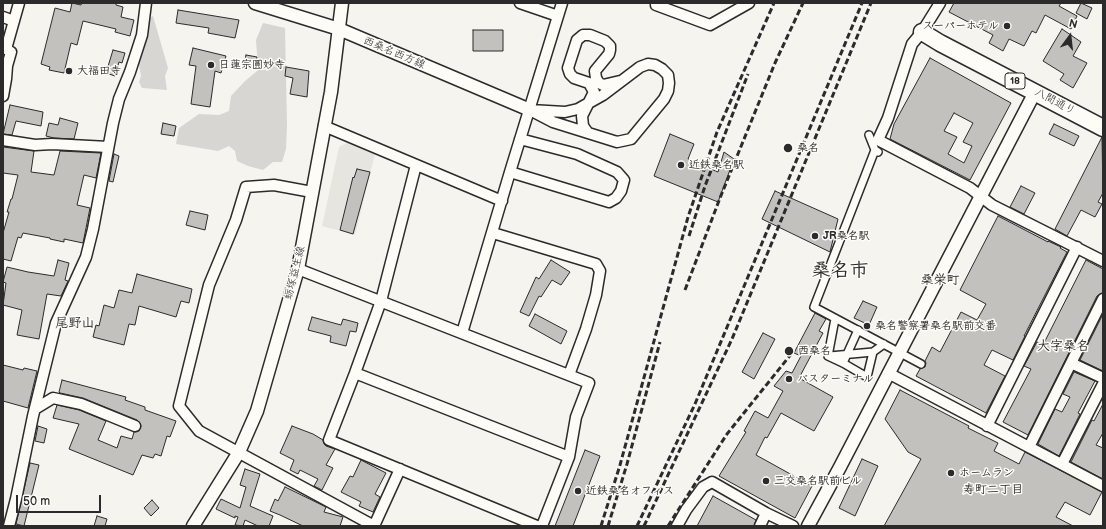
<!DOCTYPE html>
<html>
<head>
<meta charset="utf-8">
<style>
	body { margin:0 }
	#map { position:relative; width:1106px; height:529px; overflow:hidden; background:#f5f4ef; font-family:"Balsamiq Sans",sans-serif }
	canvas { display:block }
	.frame { position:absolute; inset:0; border:4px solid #2b2b2b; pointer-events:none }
	.north { position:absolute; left:1050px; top:16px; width:40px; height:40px; -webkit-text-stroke:3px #fdfcf7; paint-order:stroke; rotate:15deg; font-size:11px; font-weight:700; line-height:16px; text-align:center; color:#2b2b2b }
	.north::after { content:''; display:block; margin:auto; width:14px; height:18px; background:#2b2b2b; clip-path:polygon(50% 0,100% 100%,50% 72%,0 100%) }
	.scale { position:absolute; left:16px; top:495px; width:85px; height:18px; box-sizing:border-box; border:2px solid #2b2b2b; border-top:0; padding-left:5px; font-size:12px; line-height:14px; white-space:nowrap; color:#2b2b2b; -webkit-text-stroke:3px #fdfcf7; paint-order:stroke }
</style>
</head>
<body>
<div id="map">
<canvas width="1106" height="529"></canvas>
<div class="frame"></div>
<div class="north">N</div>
<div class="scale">50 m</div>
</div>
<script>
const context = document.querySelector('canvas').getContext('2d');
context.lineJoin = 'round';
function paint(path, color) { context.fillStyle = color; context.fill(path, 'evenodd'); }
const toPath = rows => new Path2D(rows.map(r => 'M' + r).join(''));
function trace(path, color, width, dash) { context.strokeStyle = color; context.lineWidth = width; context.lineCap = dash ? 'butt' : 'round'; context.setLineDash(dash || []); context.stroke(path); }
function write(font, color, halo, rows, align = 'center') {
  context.font = font + ' "Balsamiq Sans","Klee One",sans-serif'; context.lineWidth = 3; context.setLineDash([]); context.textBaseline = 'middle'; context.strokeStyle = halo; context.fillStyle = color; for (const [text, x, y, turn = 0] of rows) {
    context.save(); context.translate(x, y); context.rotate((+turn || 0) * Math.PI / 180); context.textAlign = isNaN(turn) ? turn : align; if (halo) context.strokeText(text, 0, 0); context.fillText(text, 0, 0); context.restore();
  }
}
const built = toPath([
	[347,143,375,154,355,235,322,226,339,147]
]);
const green = toPath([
	[153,16,168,68,165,76,167,90,142,88,139,82,141,76,139,65,141,51,149,18],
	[263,23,285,28,287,125,286,149,282,162,273,162,263,170,248,166,237,161,235,151,229,146,218,151,176,144,179,128,199,114,219,115,229,111,231,96,245,81,257,71,261,64,257,55,256,40]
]);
const building = toPath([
	[72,3,81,5,82,3,116,3,116,5,123,7,121,17,134,20,130,36,115,32,116,29,83,21,77,45,71,43,64,73,49,70,50,67,41,64,55,8,70,12,72,3],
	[954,3,1061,3,1059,6,1077,16,1071,29,1045,15,1036,33,1032,31,1024,46,1009,39,1003,51,989,43,993,35,949,12,954,3],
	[1081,3,1092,8,1087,19,1076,13,1081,3],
	[178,10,239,20,235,38,208,33,209,28,176,23,178,10],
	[1062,29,1081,42,1073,56,1087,63,1073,88,1060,80,1064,74,1043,61,1062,29],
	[473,30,503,30,503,51,473,51,473,30],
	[193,48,226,56,221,73,215,71,210,107,191,104,196,66,189,65,193,48],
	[113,50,125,53,122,63,119,62,115,76,106,73,113,50],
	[246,55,257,57,255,67,244,65,246,55],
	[930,58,1011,103,970,180,890,139,894,124,930,58],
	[954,113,973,123,963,142,972,146,964,163,948,154,957,137,944,131,954,113],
	[286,67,309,71,307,97,290,94,293,78,285,76,286,67],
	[10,105,43,112,41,126,16,121,12,135,3,134,10,105],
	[60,118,78,123,74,139,54,138,46,136,49,123,58,125,60,118],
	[163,123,176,126,174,136,161,134,163,123],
	[1054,124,1079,136,1074,146,1049,134,1054,124],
	[670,134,694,144,688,159,718,172,724,152,734,159,718,202,654,176,670,134],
	[1102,137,1103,193,1098,202,1102,204,1095,217,1081,210,1067,236,1055,229,1102,137],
	[3,147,34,151,31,172,54,175,60,151,101,153,96,178,84,175,77,205,90,208,83,243,64,239,64,242,50,239,50,238,23,233,21,238,18,237,11,261,3,259,3,233,9,212,7,212,11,199,12,199,18,175,3,173,3,147],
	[114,154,119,156,113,182,109,181,114,154],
	[357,169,370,172,353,234,340,230,353,177,354,178,357,169],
	[1021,186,1035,193,1024,214,1010,207,1021,186],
	[775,191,838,219,830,252,762,219,775,191],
	[190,211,208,215,205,230,186,225,190,211],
	[998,216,1048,242,1048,241,1061,247,1060,248,1067,252,1024,336,1025,336,1013,360,992,350,984,365,1005,376,986,413,916,376,920,369,925,367,926,363,925,361,932,347,940,352,961,312,977,320,986,304,960,290,998,216],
	[58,260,69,263,65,280,68,281,61,296,47,294,39,339,17,335,22,310,3,305,6,283,3,282,7,267,28,272,54,276,58,260],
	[551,260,570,272,561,285,552,280,541,297,539,296,529,316,520,312,536,277,539,279,551,260],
	[1086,260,1103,269,1103,293,1097,296,1028,435,1003,422,1031,369,1024,366,1037,342,1043,345,1086,260],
	[137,274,192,289,189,303,181,301,176,317,139,306,135,325,129,324,124,345,93,337,96,325,99,326,104,305,114,308,119,290,132,293,137,274],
	[863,301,877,307,869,325,854,318,863,301],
	[815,313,826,319,819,331,823,333,799,378,833,397,814,431,781,413,767,438,765,437,756,455,812,486,795,518,719,476,746,432,744,431,755,411,768,418,783,391,774,386,786,371,792,373,801,356,794,353,815,313],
	[535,314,567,331,561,344,529,326,535,314],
	[1103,314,1103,371,1080,360,1103,314],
	[312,317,341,325,343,319,358,323,356,332,350,331,346,346,330,342,331,336,308,330,312,317],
	[763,333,775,339,754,379,742,372,763,333],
	[3,365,23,370,24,368,37,371,28,408,3,401,3,365],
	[1074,372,1095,381,1078,413,1080,414,1059,456,1038,444,1055,409,1062,412,1070,397,1063,394,1074,372],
	[62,380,126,397,125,400,145,407,145,410,176,421,170,437,167,436,161,456,155,454,153,458,142,455,133,475,69,449,79,424,53,418,57,405,79,410,106,421,98,440,117,448,121,436,132,439,134,432,139,431,141,426,137,420,83,398,60,393,59,392,62,380],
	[900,390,969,426,968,428,998,443,994,451,1019,464,1025,452,1102,492,1090,515,1065,502,1056,517,1073,526,884,526,921,459,908,452,885,419,900,390],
	[1103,404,1103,433,1096,445,1103,448,1103,479,1071,462,1092,420,1094,421,1103,404],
	[38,426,47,429,44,443,35,441,38,426],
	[292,426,313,434,323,440,324,444,326,446,335,449,326,465,333,468,322,490,314,486,318,479,300,470,298,474,290,470,294,460,280,453,292,426],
	[585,450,600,456,573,526,555,526,585,450],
	[862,459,878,466,855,516,839,508,862,459],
	[361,460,386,473,375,494,380,497,373,512,359,506,361,502,341,492,350,476,353,477,361,460],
	[30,463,39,465,24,526,16,524,30,463],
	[245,469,260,474,250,506,273,516,269,526,258,526,245,520,243,526,235,525,238,517,235,516,235,518,216,509,221,499,240,508,246,487,240,485,245,469],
	[285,487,326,507,324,512,343,517,340,526,303,526,280,515,270,511,275,499,278,501,285,487],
	[713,496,756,520,754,526,697,526,713,496],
	[152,500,159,508,151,516,144,508,152,500],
	[97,516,107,519,105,526,94,526,97,516]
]);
const pedestrian = toPath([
	[869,135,875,150,878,152],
	[875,150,814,307,921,364],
	[835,319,828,356,843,363,867,377,873,352,884,344],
	[830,356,873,352],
	[839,361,843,363,858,330]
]);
const minor = toPath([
	[520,3,558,16],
	[656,3,656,5,710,25,749,3],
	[940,3,922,32,912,44,888,118,878,140,970,188,992,205,1103,261],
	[3,17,14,21],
	[648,64,655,65,662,69,668,75,669,83,668,91,664,99,631,139,617,142,553,122,530,110,565,112,578,109,603,95,640,67,648,64],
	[3,96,6,79,7,66,11,52,6,49,19,3],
	[324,126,502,201],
	[588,133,583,126,582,116,594,92,589,83,574,78,570,74,568,68,577,40,583,35,590,35,605,41,610,46,610,50,609,54,595,71,596,78,599,83,603,85,620,81],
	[3,140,35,145,52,144,108,147],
	[416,165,381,301,355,373,329,440,537,526],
	[510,172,609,202,616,198,621,191,624,180,617,172,577,154,520,139],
	[312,192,274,185,246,187,236,220,209,285,179,406,199,431,374,526],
	[493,233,596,264,600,271,596,295,586,329,569,375],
	[298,269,589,383,576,417,569,457,542,526],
	[462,333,510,172,562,3],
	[1071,363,1103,378],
	[355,373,569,457],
	[888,373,1103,486],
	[35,409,53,398,81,404,135,426],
	[987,426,1077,247],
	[1029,447,1103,299],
	[1062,464,1103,384],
	[9,526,16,499,33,416,56,323,86,257,93,229,113,123,119,99,130,72,142,35,146,3],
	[374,526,400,469],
	[677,526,686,510,703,487,712,482,766,513,793,526],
	[760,526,766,513]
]);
const tertiary = toPath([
	[255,3,339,29,530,110],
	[193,526,239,452,257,411,298,269,331,92,342,3],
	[808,526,840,467,1035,92]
]);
const primary = toPath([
	[922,32,940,43,1103,128]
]);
const rail = toPath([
	[689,236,705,186,748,74],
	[685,290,720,198,775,63,803,3],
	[601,526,620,465,688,217,717,132,774,3],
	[608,526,627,464,660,342],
	[637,526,695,404,862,3],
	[644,526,732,339,871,3],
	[668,526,727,434,792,353]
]);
const markers = [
	[1007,26,4,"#2b2b2b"],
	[211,65,4,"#2b2b2b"],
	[69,71,4,"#2b2b2b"],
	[788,148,5,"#2b2b2b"],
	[681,165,4,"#2b2b2b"],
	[815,236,4,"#2b2b2b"],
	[867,326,4,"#2b2b2b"],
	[789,351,5,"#2b2b2b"],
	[789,379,4,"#2b2b2b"],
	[951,473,4,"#2b2b2b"],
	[766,481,4,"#2b2b2b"],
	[578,491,4,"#2b2b2b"]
];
const shields = [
	[1015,81,20]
];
const shieldNames = [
	["18",1015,81]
];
const poiNames = [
	["スーパーホテル",999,26,"right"],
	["日蓮宗圓妙寺",219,65],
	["大福田寺",77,71],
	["桑名",797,148],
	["近鉄桑名駅",689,165],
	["JR桑名駅",823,236],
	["桑名警察署桑名駅前交番",875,326],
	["西桑名",798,351],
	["バスターミナル",797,379],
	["ホームラン",959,473],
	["三交桑名駅前ビル",774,481],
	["近鉄桑名オフィス",586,491]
];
const streetNames = [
	["西桑名西方線",394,53,23],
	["八間通り",1055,102,28],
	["蛎塚益生線",295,273,-76]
];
const neighbourhoodNames = [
	["寿町二丁目",993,490]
];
const quarterNames = [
	["桑栄町",940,281],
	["尾野山",75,324],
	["大字桑名",1063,347]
];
const townNames = [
	["桑名市",840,271]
];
paint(built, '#e6e5e0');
paint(green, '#d7d6d2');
paint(building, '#c2c1be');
trace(building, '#2b2b2b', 1);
trace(pedestrian, '#2b2b2b', 10);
trace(minor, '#2b2b2b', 13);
trace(tertiary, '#2b2b2b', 15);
trace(primary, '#2b2b2b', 19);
trace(pedestrian, '#fdfcf7', 7);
trace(minor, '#fdfcf7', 10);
trace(tertiary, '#fdfcf7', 12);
trace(primary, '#fdfcf7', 16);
trace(rail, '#2b2b2b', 3, [6, 3]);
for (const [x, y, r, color] of markers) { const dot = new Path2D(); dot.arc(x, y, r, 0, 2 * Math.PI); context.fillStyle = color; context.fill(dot); trace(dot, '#fdfcf7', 1.5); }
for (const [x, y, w] of shields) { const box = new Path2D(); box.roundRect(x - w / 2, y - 8, w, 16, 3); context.fillStyle = '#fdfcf7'; context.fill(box); trace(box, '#2b2b2b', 1); }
write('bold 10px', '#2b2b2b', null, shieldNames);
write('bold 11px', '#2b2b2b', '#fdfcf7', poiNames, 'left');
write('11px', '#2b2b2b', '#fdfcf7', streetNames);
write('bold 12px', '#2b2b2b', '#fdfcf7', neighbourhoodNames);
write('bold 13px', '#2b2b2b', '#fdfcf7', quarterNames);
write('bold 19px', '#2b2b2b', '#fdfcf7', townNames);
</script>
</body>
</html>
